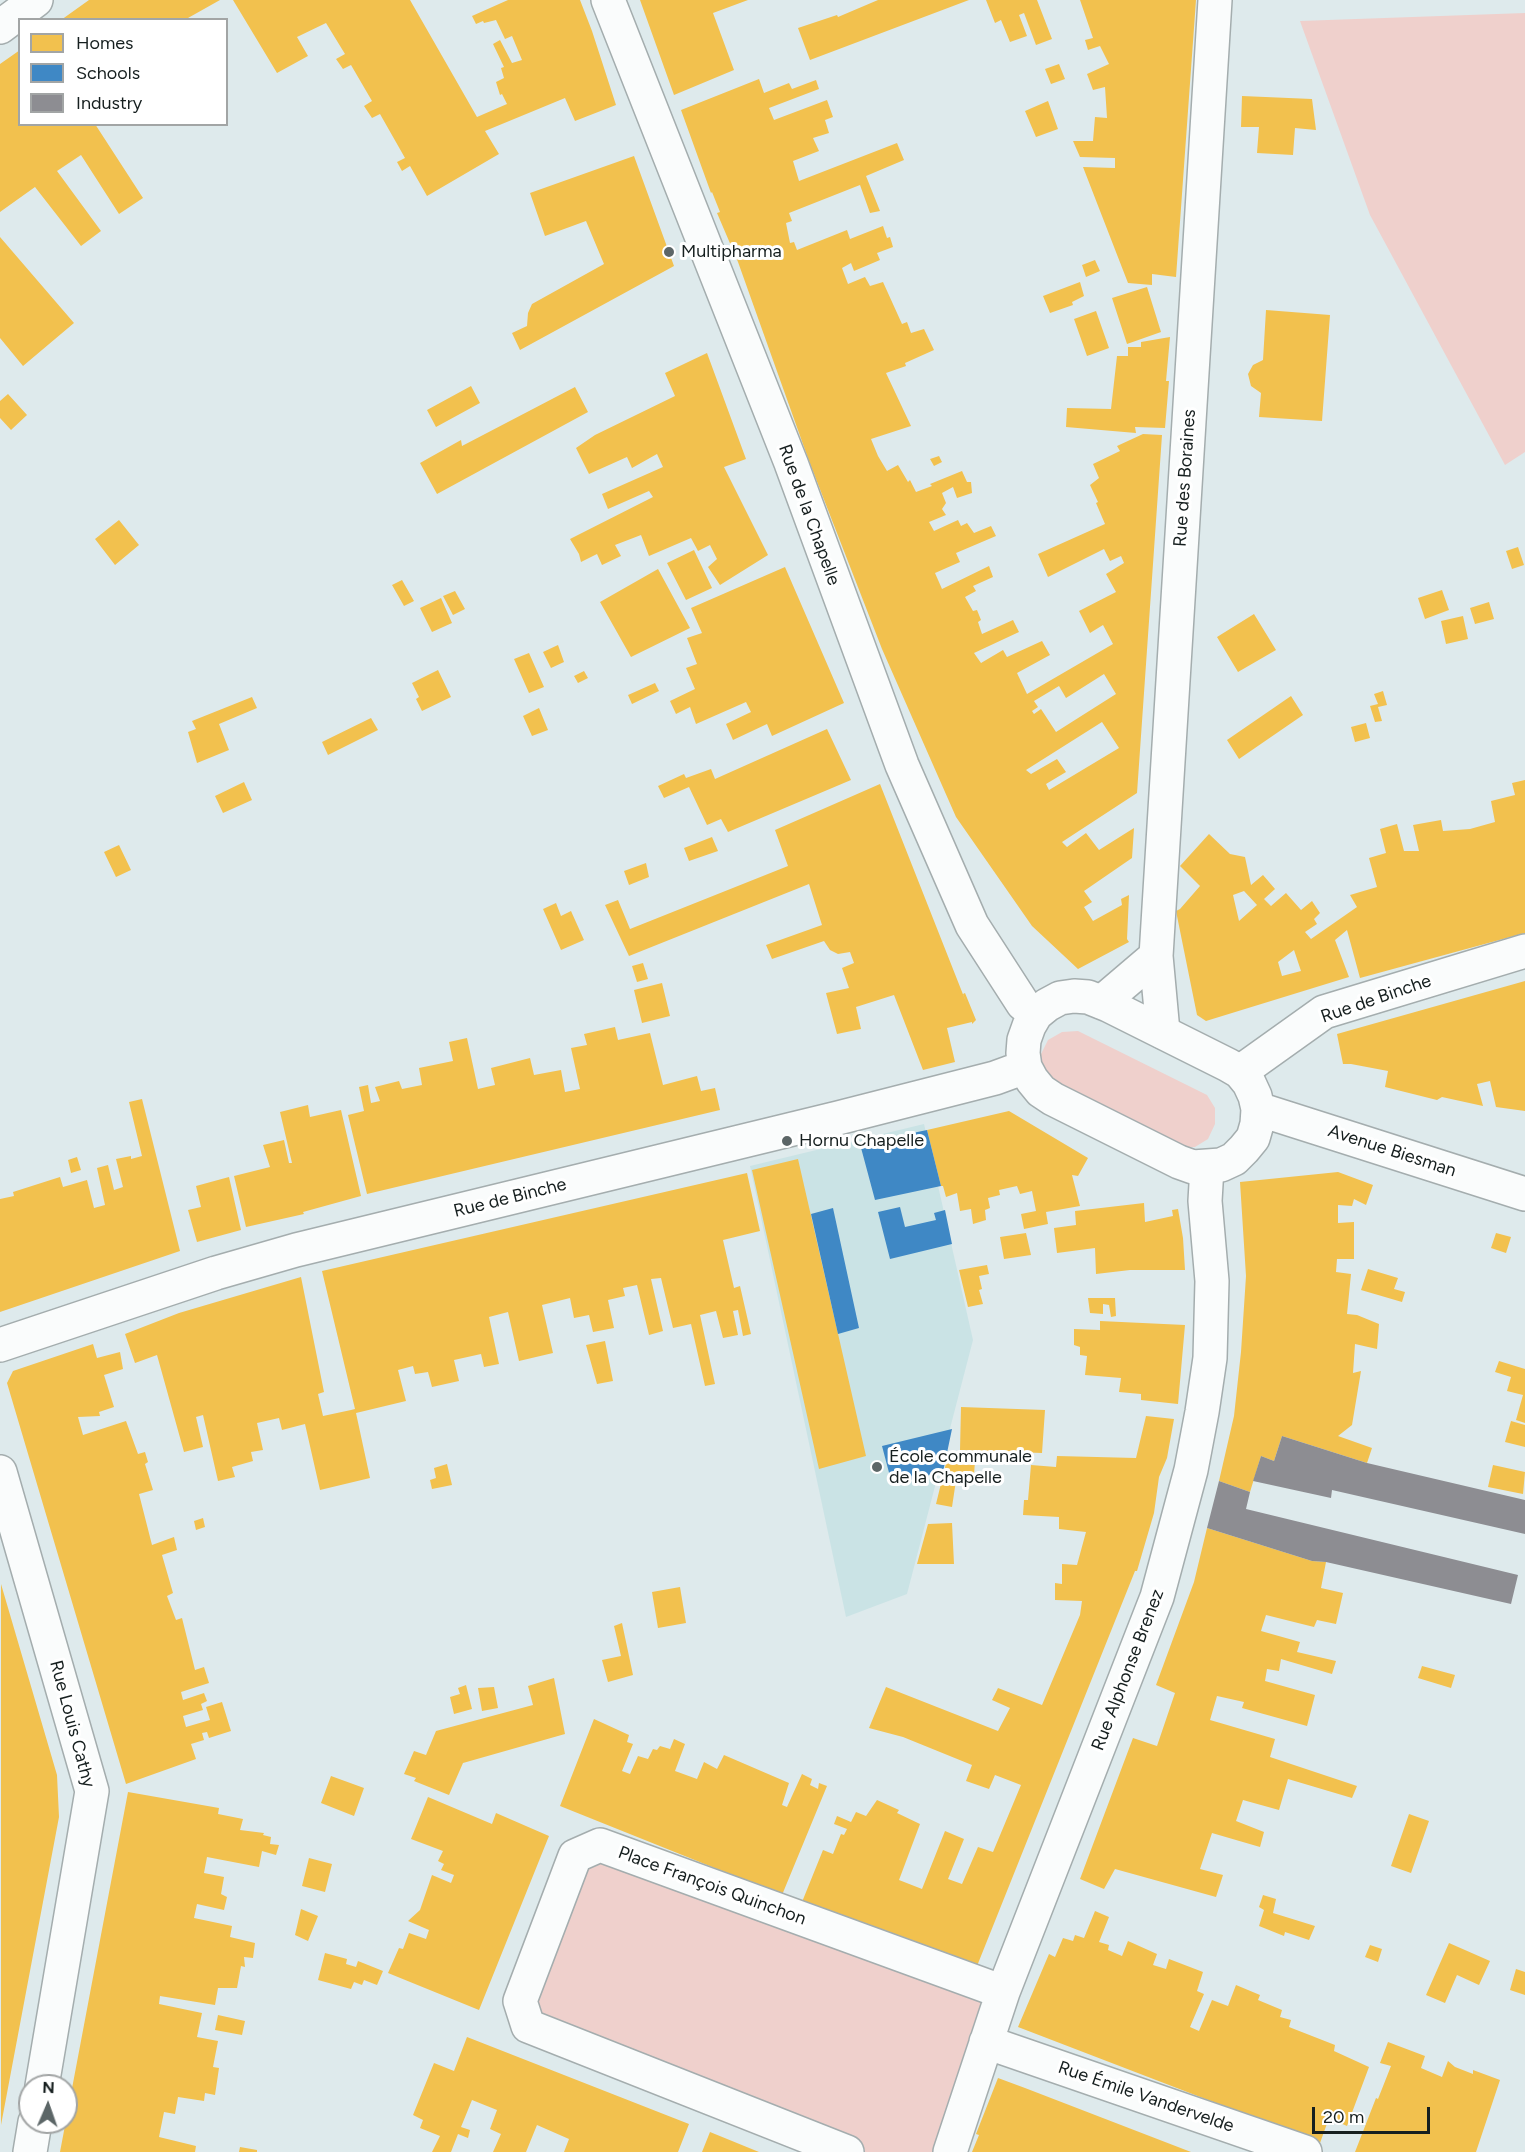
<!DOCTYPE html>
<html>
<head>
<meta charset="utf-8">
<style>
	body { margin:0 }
	#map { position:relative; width:1525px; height:2152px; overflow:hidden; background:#deeaec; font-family:Figtree,sans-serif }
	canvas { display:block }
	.legend { position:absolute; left:18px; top:18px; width:210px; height:108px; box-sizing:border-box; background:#fff; border:2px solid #a2a5a5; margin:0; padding:8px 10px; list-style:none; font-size:18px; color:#161f1f }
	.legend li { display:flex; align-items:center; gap:12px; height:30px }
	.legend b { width:30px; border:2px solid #a2a5a5 }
	.north { position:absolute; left:18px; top:2074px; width:60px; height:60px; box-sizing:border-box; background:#fff; border:2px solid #a2a5a5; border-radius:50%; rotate:2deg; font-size:16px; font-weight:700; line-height:24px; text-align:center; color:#161f1f }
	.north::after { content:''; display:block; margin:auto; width:21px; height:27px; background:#5c6667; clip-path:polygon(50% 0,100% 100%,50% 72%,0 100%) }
	.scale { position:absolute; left:1312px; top:2107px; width:118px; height:27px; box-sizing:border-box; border:3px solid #161f1f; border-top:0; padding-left:8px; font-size:18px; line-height:21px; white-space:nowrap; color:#161f1f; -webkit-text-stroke:4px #fff; paint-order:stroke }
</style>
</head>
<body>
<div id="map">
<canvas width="1525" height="2152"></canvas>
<ul class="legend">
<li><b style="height:16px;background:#f2c14e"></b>Homes</li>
<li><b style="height:16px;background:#3f88c5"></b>Schools</li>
<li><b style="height:16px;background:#8d8d92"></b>Industry</li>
</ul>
<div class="north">N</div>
<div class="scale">20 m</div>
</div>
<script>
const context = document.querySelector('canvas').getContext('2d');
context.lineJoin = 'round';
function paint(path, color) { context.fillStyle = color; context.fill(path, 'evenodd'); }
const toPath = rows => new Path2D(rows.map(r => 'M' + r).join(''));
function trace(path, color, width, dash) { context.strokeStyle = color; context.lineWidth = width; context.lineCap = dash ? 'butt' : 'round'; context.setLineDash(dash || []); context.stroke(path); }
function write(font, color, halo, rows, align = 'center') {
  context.font = font + ' Figtree,sans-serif'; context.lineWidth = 6; context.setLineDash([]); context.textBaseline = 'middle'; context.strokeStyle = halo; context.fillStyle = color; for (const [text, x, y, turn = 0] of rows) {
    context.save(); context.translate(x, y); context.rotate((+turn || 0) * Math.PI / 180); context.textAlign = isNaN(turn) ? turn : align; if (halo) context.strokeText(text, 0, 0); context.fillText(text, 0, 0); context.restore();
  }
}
const built = toPath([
	[924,1124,973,1340,907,1594,846,1617,750,1166]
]);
const green = toPath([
	[1525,13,1525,452,1505,465,1370,215,1300,21],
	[1078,1031,1207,1095,1215,1108,1215,1124,1208,1139,1195,1147,1179,1148,1051,1084,1042,1071,1041,1054,1048,1040,1062,1032],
	[600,1845,1003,1992,950,2152,847,2152,528,2026,575,1856]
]);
const homes = toPath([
	[89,0,220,0,188,18,189,20,61,20],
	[233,0,410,0,477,117,507,104,502,94,500,95,496,82,504,78,501,68,504,67,493,44,500,40,512,63,522,60,512,36,505,39,496,20,484,23,483,21,476,24,472,16,508,0,580,0,592,31,616,105,575,121,565,98,485,131,499,154,427,196,410,166,402,171,397,162,405,158,380,114,372,118,364,106,372,101,351,65,343,69,336,59,345,54,326,23,297,37,308,56,277,73],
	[640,0,748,0,713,13,734,70,674,95],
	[878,0,969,0,810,60,798,28,837,15,838,17],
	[986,0,1037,0,1052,39,1036,45,1024,13,1019,15,1027,36,1010,42,1001,20,995,23],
	[1080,0,1196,0,1176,277,1152,274,1152,285,1128,283,1083,167,1115,168,1115,158,1080,157,1073,141,1093,141,1095,117,1107,118,1105,87,1093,90,1087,74,1109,64,1100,46,1088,50,1085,40,1093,38],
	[20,50,20,124,95,124,143,198,119,214,81,155,57,171,101,231,81,246,35,187,0,212,0,64],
	[1059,64,1065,79,1051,84,1045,69],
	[759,79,764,93,789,83,792,89,816,80,819,89,769,108,774,120,827,100,833,117,825,120,829,133,813,138,819,151,793,161,799,181,897,143,904,160,866,176,880,211,870,213,860,185,789,213,792,221,786,223,790,243,794,242,797,250,847,230,850,239,883,226,887,238,890,237,893,247,877,253,880,260,854,271,851,263,842,268,848,284,865,277,870,286,883,282,902,324,907,322,911,333,924,329,934,350,905,363,906,366,886,373,911,426,871,439,878,456,887,471,898,465,908,482,910,480,916,492,932,486,930,484,962,471,967,482,971,482,972,493,957,498,953,487,942,493,946,503,942,509,946,515,929,522,934,531,958,520,961,526,967,523,974,533,991,526,996,536,956,553,960,562,935,573,942,589,989,566,993,577,973,586,976,591,965,597,973,611,977,610,981,620,978,622,982,634,1013,620,1019,632,974,653,981,663,1003,650,1007,657,1042,641,1050,655,1017,673,1027,694,1113,644,1103,625,1090,633,1079,611,1116,592,1106,574,1124,563,1121,556,1110,561,1104,549,1048,577,1038,554,1105,524,1096,503,1098,502,1090,485,1099,478,1093,464,1120,451,1117,446,1143,434,1162,435,1137,793,1062,842,1067,847,1086,833,1099,850,1134,828,1132,858,1084,891,1092,902,1084,907,1093,921,1122,905,1121,899,1129,895,1127,939,1129,942,1078,969,1032,926,956,817,882,649,809,461,738,262,717,213,720,212,712,192,711,193,681,110],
	[1104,674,1116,694,1056,732,1041,709,1034,714,1032,711,1038,707,1034,701,1059,686,1066,698],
	[1102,722,1119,748,1049,790,1046,784,1066,772,1057,759,1031,774,1026,770],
	[1242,96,1312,99,1316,130,1295,128,1293,155,1257,153,1259,127,1241,127],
	[1048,101,1058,129,1036,137,1025,111],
	[634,156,674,266,520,350,512,333,527,326,528,313,532,304,604,264,586,221,545,236,530,193],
	[0,237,74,323,23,366,0,338],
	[1095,260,1100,271,1086,277,1082,265],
	[1080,282,1084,296,1072,302,1073,305,1050,313,1043,296],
	[1147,287,1161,332,1127,344,1112,298],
	[1266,310,1330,315,1322,421,1259,417,1261,393,1251,386,1248,374,1253,365,1263,360],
	[1096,311,1109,348,1087,356,1074,319],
	[1170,337,1166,381,1169,381,1165,428,1135,427,1136,433,1066,427,1067,408,1111,409,1117,356,1128,356,1128,347,1141,347,1141,342],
	[707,353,746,459,724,467,768,555,720,585,708,567,717,559,710,545,698,551,691,538,649,556,641,535,615,545,621,556,602,565,597,554,581,562,579,554,570,539,653,497,649,491,608,509,602,494,663,467,657,454,632,468,627,457,589,474,576,448,595,435,675,396,665,373],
	[471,386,480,403,436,427,427,410],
	[575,387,588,412,437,494,420,463,461,440,462,446],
	[8,394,27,415,11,430,0,418,0,401],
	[939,456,942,462,934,466,930,459],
	[119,520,139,545,115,565,95,539],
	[1518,547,1524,565,1512,569,1506,551],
	[694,550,712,588,686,600,667,563],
	[785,567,844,703,772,736,767,724,733,740,726,724,751,712,746,702,696,724,690,707,676,714,670,701,695,689,686,668,697,664,687,638,702,633,691,608],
	[658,569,690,628,631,657,600,602],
	[402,580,414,601,404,606,392,585],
	[1442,590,1449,610,1425,619,1418,598],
	[455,591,465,609,453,615,443,596],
	[441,598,452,623,432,632,420,608],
	[1489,602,1494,619,1475,624,1470,608],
	[1254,614,1276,650,1238,672,1217,637],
	[1463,616,1468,639,1446,644,1441,621],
	[558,645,564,662,551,668,543,652],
	[529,653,544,687,529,693,514,659],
	[438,670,451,697,422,711,416,699,419,697,412,683],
	[584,671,588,678,578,683,574,676],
	[655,683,659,691,632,704,628,695],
	[1383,691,1387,705,1378,707,1382,721,1375,722,1370,706,1378,704,1374,694],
	[1291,696,1303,715,1239,759,1227,740],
	[252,697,257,708,219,724,229,750,197,763,188,732,196,729,192,721],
	[539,708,548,730,532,736,523,716],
	[371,718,378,730,328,755,322,742],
	[1366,723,1370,738,1355,742,1351,727],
	[827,729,851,780,728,832,721,819,707,825,689,787,664,798,658,786,684,774,686,778,711,769,715,779],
	[1525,780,1525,933,1360,978,1347,930,1335,940,1349,977,1206,1021,1197,1015,1176,911,1180,909,1200,886,1180,866,1209,834,1230,854,1245,857,1251,885,1263,875,1275,889,1264,899,1271,906,1286,893,1301,910,1312,901,1320,913,1314,919,1317,924,1305,932,1311,939,1357,907,1350,895,1377,887,1369,858,1386,853,1380,829,1397,824,1404,851,1419,851,1413,825,1441,820,1443,831,1470,829,1495,822,1491,801,1515,795,1512,783],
	[1244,891,1257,905,1239,921,1233,895],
	[1294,950,1301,971,1282,976,1278,962],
	[244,782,252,800,223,813,215,796],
	[880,784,966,1002,963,994,965,993,976,1020,972,1024,972,1022,947,1028,955,1062,923,1070,894,995,856,1007,861,1029,837,1034,826,993,849,988,842,968,854,963,850,952,838,954,830,950,824,941,772,959,766,945,822,925,809,884,629,956,605,905,618,900,630,929,788,866,775,830],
	[712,837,718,851,689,861,684,848],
	[119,845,131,870,116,877,104,852],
	[646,863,649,877,629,885,624,871],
	[556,903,561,916,571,911,584,940,561,950,543,909],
	[643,963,648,979,637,982,632,966],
	[1525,981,1525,1111,1496,1107,1490,1081,1477,1084,1483,1106,1442,1097,1437,1100,1385,1087,1388,1071,1351,1064,1343,1064,1337,1034],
	[662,983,670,1016,642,1023,634,990],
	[615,1027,618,1040,650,1033,663,1085,697,1076,701,1091,715,1088,720,1110,367,1194,348,1115,364,1111,359,1087,368,1085,371,1103,380,1101,375,1087,399,1081,402,1089,422,1085,419,1068,453,1061,449,1042,467,1038,478,1089,495,1085,491,1068,530,1058,534,1075,561,1070,565,1092,580,1089,571,1048,587,1045,584,1034],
	[142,1099,180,1251,0,1312,0,1199,14,1196,13,1192,60,1177,63,1187,87,1180,94,1208,105,1205,97,1168,108,1165,114,1190,123,1187,116,1159,131,1156,131,1159,142,1156,129,1102],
	[308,1105,310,1117,341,1110,361,1196,303,1212,304,1214,246,1227,234,1176,270,1167,263,1145,284,1140,289,1163,292,1163,280,1112],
	[1009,1111,1088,1158,1078,1176,1072,1175,1080,1206,1046,1212,1048,1224,1024,1229,1021,1214,1036,1211,1032,1191,1020,1194,1017,1186,999,1190,1000,1195,988,1198,990,1208,985,1210,986,1220,973,1224,971,1209,960,1211,957,1193,946,1197,943,1186,941,1186,927,1130],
	[77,1157,81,1170,71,1173,68,1160],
	[798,1159,866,1456,819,1469,752,1170],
	[1338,1172,1373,1185,1366,1205,1354,1199,1352,1206,1338,1205,1338,1223,1354,1222,1354,1259,1337,1259,1336,1272,1351,1274,1347,1314,1357,1315,1379,1324,1377,1349,1355,1344,1353,1373,1361,1371,1352,1425,1338,1436,1372,1448,1367,1463,1282,1436,1274,1461,1261,1456,1250,1492,1219,1481,1234,1416,1241,1352,1246,1276,1240,1182],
	[747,1173,760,1231,723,1240,734,1288,740,1286,751,1334,743,1336,738,1310,733,1311,738,1335,723,1338,716,1311,700,1315,715,1384,705,1386,691,1324,673,1328,661,1278,651,1279,663,1331,649,1335,637,1285,623,1288,625,1296,608,1300,614,1328,593,1332,589,1315,574,1318,570,1298,542,1305,553,1353,519,1361,508,1312,489,1317,499,1364,484,1367,481,1354,454,1360,459,1381,432,1387,428,1372,415,1374,413,1366,398,1370,406,1401,356,1413,370,1478,320,1490,305,1424,282,1430,279,1418,257,1423,263,1450,251,1452,253,1461,232,1467,235,1477,218,1481,203,1415,196,1417,203,1447,184,1452,157,1355,135,1363,125,1334,179,1313,301,1277,324,1392,318,1394,323,1416,351,1410,355,1409,322,1271],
	[229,1177,241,1230,197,1242,188,1210,201,1207,196,1186],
	[1144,1203,1145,1222,1173,1216,1172,1210,1178,1209,1183,1238,1185,1270,1130,1270,1096,1274,1095,1248,1057,1253,1054,1228,1076,1225,1075,1211],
	[1026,1233,1031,1255,1004,1259,1000,1237],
	[1496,1233,1511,1237,1506,1253,1491,1248],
	[987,1265,989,1274,979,1276,982,1289,979,1290,983,1304,968,1307,959,1270],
	[1368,1269,1398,1278,1394,1289,1405,1292,1402,1302,1361,1290],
	[1088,1298,1115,1298,1116,1316,1111,1317,1109,1305,1103,1304,1103,1314,1090,1313],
	[1100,1321,1185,1325,1178,1404,1141,1400,1141,1394,1119,1392,1121,1378,1085,1375,1087,1356,1080,1355,1080,1347,1074,1345,1074,1329,1100,1330],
	[605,1341,613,1381,597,1384,586,1345],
	[93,1344,97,1358,120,1352,123,1369,104,1375,114,1407,99,1412,100,1416,78,1417,83,1435,126,1421,138,1454,145,1452,148,1462,145,1464,153,1490,139,1494,152,1545,174,1537,177,1550,162,1555,173,1593,167,1596,176,1620,182,1618,195,1670,204,1667,209,1683,181,1692,183,1700,204,1693,207,1701,201,1704,203,1710,183,1716,186,1727,210,1720,206,1707,222,1702,231,1731,209,1738,207,1732,202,1733,204,1740,191,1744,196,1759,126,1784,7,1383,13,1371],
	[1499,1361,1525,1369,1525,1423,1516,1420,1523,1395,1507,1391,1511,1377,1495,1372],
	[961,1407,1045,1410,1042,1453,960,1450],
	[1146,1416,1174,1419,1167,1458,1159,1477,1154,1513,1137,1571,1135,1571,975,1971,802,1902,823,1850,833,1854,841,1834,844,1835,847,1829,834,1824,837,1816,851,1822,856,1812,866,1816,877,1800,899,1810,897,1813,920,1824,899,1880,922,1889,945,1831,964,1839,948,1879,962,1884,978,1847,993,1852,1021,1785,995,1775,989,1789,966,1781,972,1765,903,1737,869,1728,886,1687,998,1731,1010,1708,992,1700,998,1688,1042,1705,1080,1615,1082,1601,1055,1600,1055,1583,1062,1584,1062,1564,1077,1565,1086,1532,1059,1529,1059,1517,1023,1515,1024,1500,1028,1500,1031,1465,1056,1467,1057,1456,1136,1458],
	[1511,1421,1525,1425,1525,1447,1505,1442],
	[949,1451,987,1452,987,1462,975,1461,974,1475,957,1474,952,1507,936,1504],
	[447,1464,452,1485,432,1489,430,1480,436,1478,434,1468],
	[1493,1465,1525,1472,1523,1494,1488,1487],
	[203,1518,205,1527,196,1530,194,1521],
	[952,1523,954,1564,917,1564,928,1524],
	[1207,1528,1312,1561,1326,1562,1321,1588,1343,1593,1336,1624,1317,1620,1314,1627,1266,1615,1261,1631,1300,1642,1297,1652,1336,1661,1332,1674,1281,1659,1279,1671,1267,1669,1265,1681,1315,1695,1307,1726,1242,1708,1244,1702,1217,1696,1210,1720,1275,1739,1270,1757,1357,1786,1352,1798,1288,1779,1279,1810,1243,1800,1236,1821,1264,1832,1260,1847,1212,1833,1200,1869,1223,1875,1216,1897,1115,1869,1104,1889,1080,1879,1133,1738,1157,1746,1175,1693,1156,1685,1194,1582],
	[1,1584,57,1775,59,1817,1,2125],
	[680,1587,686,1623,658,1628,652,1592],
	[622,1623,633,1675,608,1682,602,1660,621,1656,614,1626],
	[1422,1666,1455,1675,1451,1688,1418,1678],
	[554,1678,565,1734,463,1763,449,1795,414,1781,416,1778,404,1774,414,1751,426,1755,436,1731,533,1705,528,1686],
	[466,1685,472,1709,454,1714,450,1697,460,1694,458,1688],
	[494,1687,498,1708,482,1711,478,1688],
	[594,1719,629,1735,627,1742,633,1744,622,1771,630,1774,638,1756,648,1759,653,1749,657,1750,660,1746,670,1749,674,1739,685,1744,675,1771,697,1779,704,1762,717,1769,724,1755,789,1783,782,1805,787,1807,802,1774,812,1779,810,1785,818,1789,819,1783,827,1786,782,1895,560,1806],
	[331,1776,364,1788,354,1816,321,1803],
	[128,1792,219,1808,218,1814,243,1819,240,1830,264,1833,263,1835,271,1837,270,1844,279,1845,276,1855,262,1851,259,1867,207,1857,204,1873,224,1877,221,1894,227,1897,224,1910,197,1904,194,1918,232,1926,230,1937,255,1943,253,1958,244,1957,245,1967,241,1966,237,1988,218,1988,215,2005,160,1996,159,2004,202,2013,197,2037,218,2041,213,2067,219,2068,215,2095,205,2093,204,2101,178,2097,175,2114,164,2112,159,2137,196,2146,195,2152,60,2152],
	[428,1797,492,1824,496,1813,549,1836,479,2010,388,1973,399,1948,403,1949,409,1933,426,1939,429,1930,408,1921,420,1910,432,1875,451,1883,454,1875,441,1870,444,1864,438,1861,443,1851,411,1839],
	[1409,1814,1429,1821,1411,1873,1391,1866],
	[309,1858,332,1864,325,1892,302,1886],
	[1263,1895,1276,1899,1273,1913,1315,1926,1309,1940,1285,1932,1284,1936,1259,1926,1264,1910,1259,1907],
	[301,1909,318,1916,308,1941,295,1935],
	[1095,1911,1109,1917,1099,1942,1109,1945,1108,1950,1122,1956,1128,1941,1157,1954,1153,1965,1166,1969,1169,1959,1203,1972,1197,1991,1204,1994,1190,2027,1199,2031,1212,2000,1228,2006,1236,1985,1260,1995,1258,2000,1282,2010,1280,2017,1291,2020,1289,2027,1335,2045,1334,2051,1369,2067,1347,2126,1329,2118,1320,2143,1018,2027,1049,1954,1055,1957,1063,1938,1073,1941,1075,1935,1084,1938],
	[1449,1943,1490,1961,1479,1985,1457,1975,1445,2003,1426,1995],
	[1370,1945,1382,1949,1378,1962,1365,1957],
	[325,1953,347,1959,346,1964,356,1967,358,1961,383,1971,377,1985,364,1980,362,1985,354,1982,351,1989,318,1980],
	[1516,1969,1525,1972,1525,1995,1510,1990],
	[218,2015,245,2021,242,2035,215,2030],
	[467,2037,689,2124,678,2152,564,2152,569,2139,537,2125,526,2152,493,2152,501,2134,490,2129,497,2110,472,2100,461,2127,470,2130,468,2138,458,2134,451,2152,432,2152,440,2136,420,2128,423,2120,413,2115,434,2063,454,2071],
	[1388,2042,1425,2056,1421,2068,1442,2077,1448,2061,1455,2067,1473,2074,1473,2070,1500,2080,1476,2152,1355,2152,1376,2098,1378,2099,1391,2066,1380,2063],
	[998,2078,1025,2088,1191,2152,972,2152,979,2135,976,2134],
	[710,2132,759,2152,702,2152],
	[240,2147,257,2150,257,2152,239,2152]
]);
const schools = toPath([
	[927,1130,941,1186,875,1200,860,1144],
	[900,1207,905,1227,936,1220,934,1213,945,1210,952,1244,890,1259,878,1212],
	[833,1208,859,1328,838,1334,811,1214],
	[952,1429,943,1472,892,1484,882,1446]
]);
const industry = toPath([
	[1282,1436,1367,1463,1525,1500,1525,1534,1332,1490,1331,1498,1253,1481,1261,1456,1274,1461],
	[1219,1481,1250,1492,1246,1509,1518,1575,1511,1604,1326,1562,1312,1561,1207,1528]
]);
const street = toPath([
	[1102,1002,1156,956],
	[1163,1032,1156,956,1215,0],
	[1240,1072,1324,1012,1525,951],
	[0,1472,92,1791,42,2086],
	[986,2042,1305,2152],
	[30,2152,35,2122],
	[847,2152,528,2026,520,2001,575,1856,600,1845,1003,1992],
	[950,2152,1003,1992,1157,1597,1191,1470,1202,1412,1210,1358,1212,1281,1205,1201,1207,1167]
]);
const secondary = toPath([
	[608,0,791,463,902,765,972,925,1023,1004,1036,1014],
	[0,27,36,0],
	[1074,996,1088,997,1108,1005,1228,1065,1240,1072,1249,1083,1255,1096,1258,1109,1257,1124,1253,1138,1244,1149,1234,1159,1221,1165,1193,1167,1179,1162,1053,1099,1041,1091,1032,1080,1025,1067,1023,1053,1024,1040,1029,1026,1036,1014,1047,1005,1060,998,1074,996],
	[1258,1109,1525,1194],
	[0,1345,216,1273,296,1250,838,1118,995,1078,1025,1067]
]);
const markers = [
	[669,252,6,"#5c6667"],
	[787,1141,6,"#5c6667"],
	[877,1467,6,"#5c6667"]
];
const poiNames = [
	["Multipharma",681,252],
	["Hornu Chapelle",799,1141],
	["École communale",889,1457],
	["de la Chapelle",889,1478]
];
const streetNames = [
	["Rue des Boraines",1185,478,-86],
	["Rue de la Chapelle",809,515,70],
	["Rue de Binche",1376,999,-19],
	["Avenue Biesman",1392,1151,18],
	["Rue de Binche",510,1198,-14],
	["Rue Alphonse Brenez",1128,1670,-69],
	["Rue Louis Cathy",72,1724,75],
	["Place François Quinchon",712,1886,20],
	["Rue Émile Vandervelde",1146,2097,19]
];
paint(built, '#cae3e5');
paint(green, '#efd0cc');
paint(homes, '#f2c14e');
paint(schools, '#3f88c5');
paint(industry, '#8d8d92');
trace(street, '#a4adae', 36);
trace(secondary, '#a4adae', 36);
trace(street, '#fafcfc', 33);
trace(secondary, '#fafcfc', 33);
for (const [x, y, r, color] of markers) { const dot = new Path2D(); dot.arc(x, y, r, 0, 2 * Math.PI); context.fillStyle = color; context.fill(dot); trace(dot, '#fff', 2); }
write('18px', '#161f1f', '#fff', poiNames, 'left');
write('18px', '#161f1f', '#fff', streetNames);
</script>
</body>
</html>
